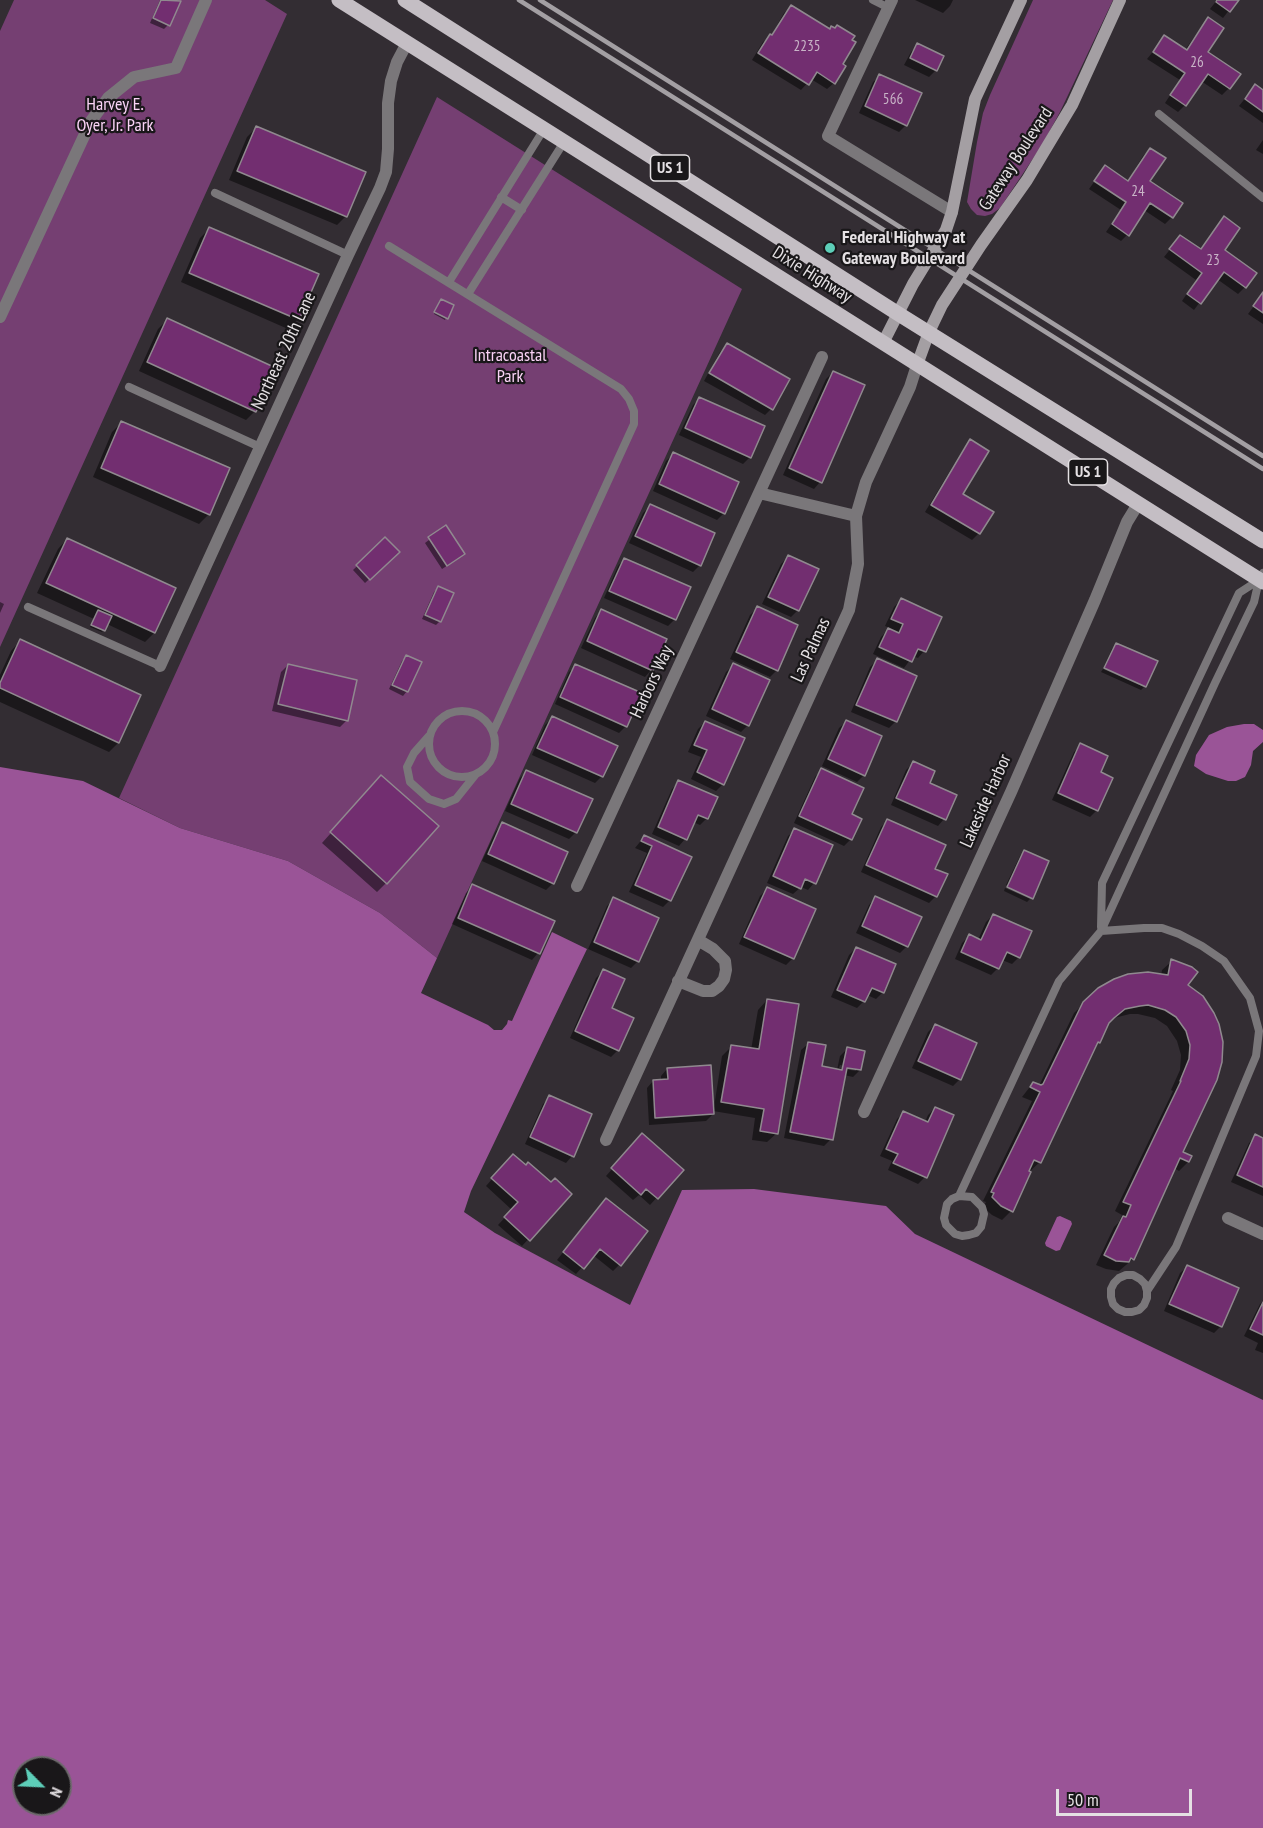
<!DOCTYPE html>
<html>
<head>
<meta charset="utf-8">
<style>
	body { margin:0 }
	#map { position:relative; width:1263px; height:1828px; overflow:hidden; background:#332d33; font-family:"PT Sans Narrow",sans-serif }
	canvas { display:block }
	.north { position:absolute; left:12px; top:1756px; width:60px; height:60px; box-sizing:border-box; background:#191719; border:2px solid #6b686a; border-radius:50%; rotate:114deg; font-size:16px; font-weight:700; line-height:24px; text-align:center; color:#e5e1e4 }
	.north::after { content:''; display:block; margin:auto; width:21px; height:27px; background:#5dceb8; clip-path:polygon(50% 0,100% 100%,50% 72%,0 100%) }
	.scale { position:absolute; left:1056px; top:1789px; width:136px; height:27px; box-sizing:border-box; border:3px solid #e5e1e4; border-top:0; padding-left:8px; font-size:18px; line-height:21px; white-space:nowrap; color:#e5e1e4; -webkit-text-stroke:4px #191719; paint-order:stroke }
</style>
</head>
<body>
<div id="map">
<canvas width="1263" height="1828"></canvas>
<div class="north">N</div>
<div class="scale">50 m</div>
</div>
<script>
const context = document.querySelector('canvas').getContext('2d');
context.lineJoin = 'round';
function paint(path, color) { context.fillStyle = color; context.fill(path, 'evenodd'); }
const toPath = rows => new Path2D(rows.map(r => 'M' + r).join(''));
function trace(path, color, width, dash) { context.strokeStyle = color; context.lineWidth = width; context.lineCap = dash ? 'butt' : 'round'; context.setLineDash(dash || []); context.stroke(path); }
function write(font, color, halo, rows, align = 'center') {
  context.font = font + ' "PT Sans Narrow",sans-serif'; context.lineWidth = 4.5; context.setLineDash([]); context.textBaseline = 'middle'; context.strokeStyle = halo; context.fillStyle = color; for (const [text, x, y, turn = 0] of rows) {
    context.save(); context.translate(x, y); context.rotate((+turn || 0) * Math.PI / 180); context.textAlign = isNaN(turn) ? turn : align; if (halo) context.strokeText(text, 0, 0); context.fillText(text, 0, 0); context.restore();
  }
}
const green = toPath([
	[14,0,265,0,287,14,0,647,0,31],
	[1033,0,1113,0,1060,112,1042,145,1000,208,992,214,985,216,977,215,971,209,967,202,977,142,983,113,990,95],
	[437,97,742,289,437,958,380,913,288,861,180,828,119,798]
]);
const water = toPath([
	[1244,724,1254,724,1263,730,1263,742,1253,751,1251,765,1245,777,1236,781,1228,781,1206,774,1194,766,1196,755,1209,735,1227,727],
	[0,767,83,781,180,828,288,861,380,913,437,958,421,993,488,1025,494,1030,502,1030,507,1024,508,1020,512,1021,552,932,587,949,471,1191,464,1212,495,1233,630,1305,682,1190,754,1189,886,1206,915,1234,1263,1400,1263,1828,0,1828],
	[24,1768,60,1768,60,1804,24,1804],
	[1060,1216,1071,1221,1072,1224,1060,1250,1056,1251,1046,1246,1045,1243,1057,1217]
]);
const shadow = toPath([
	[160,0,179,2,168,25,164,29,150,23],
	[915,0,953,0,950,6,943,13],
	[1217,0,1237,0,1223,18,1210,9],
	[791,7,829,30,841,65,834,83,827,89,811,79,801,90,752,60,763,42,771,36,784,13],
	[1208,19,1206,52,1229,88,1222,95,1201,81,1185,105,1178,112,1165,103,1180,80,1147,59,1165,37,1185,50,1202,26],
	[918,45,936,70,929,77,904,65,911,52],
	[880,76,906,125,899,132,859,113,873,82],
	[1255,86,1263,91,1263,123,1239,106],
	[256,128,346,216,337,225,229,180,247,137],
	[1263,140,1263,154,1256,150],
	[1150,149,1148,182,1172,217,1165,224,1144,210,1127,235,1121,241,1106,232,1121,210,1089,189,1105,167,1127,182,1143,156],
	[1224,218,1223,250,1245,287,1238,294,1217,279,1194,310,1182,301,1196,280,1164,257,1180,237,1200,250],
	[209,229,298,319,288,329,181,282,200,238],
	[1263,294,1263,324,1248,314],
	[439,303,446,318,445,320,434,314],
	[167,320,255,411,246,420,139,371,158,329],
	[727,345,771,409,765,415,704,381,720,352],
	[833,372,820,482,814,489,783,475,826,379],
	[699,399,750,457,743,464,679,435,693,405],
	[121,423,209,514,199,524,93,477,112,432],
	[971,441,961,495,979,533,972,540,925,512,964,448],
	[673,454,724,513,717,520,653,491,666,461],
	[650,506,700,565,693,572,629,543,643,513],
	[446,527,459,558,442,569,425,543],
	[67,539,174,589,154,633,145,642,107,624,102,632,90,627,94,619,37,593,58,549],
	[385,539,398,552,365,583,353,570],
	[788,557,798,610,791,617,762,604,781,564],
	[624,559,689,588,675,619,668,626,604,598,618,566],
	[439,587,440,621,436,625,422,619,434,592],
	[901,600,924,651,918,658,913,656,904,668,873,654,881,637,890,628,885,626,894,607],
	[0,602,4,604,0,613],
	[757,608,777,670,770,677,730,659,750,615],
	[601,611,651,670,645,677,581,648,595,618],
	[20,641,139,696,118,743,109,752,0,702,0,675,11,651],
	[1116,644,1145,685,1104,666,1112,649],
	[406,657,407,691,403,696,389,689,402,661],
	[877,660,915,677,895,722,889,728,851,712,870,667],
	[288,665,347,720,340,727,272,711,281,672],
	[733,665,748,725,741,732,706,716,726,672],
	[576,666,626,726,619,733,555,704,569,672],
	[1103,669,1144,687,1141,690,1101,672],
	[552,718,602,776,595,783,532,755,545,725],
	[705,722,723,784,716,791,691,779,701,757,688,752,698,729],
	[846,722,864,775,857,782,822,766,839,728],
	[1081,745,1099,773,1097,810,1090,817,1052,800,1074,752],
	[913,763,928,784,944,819,938,826,891,805,906,770],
	[821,770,850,815,851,839,844,846,794,823,815,777],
	[527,771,576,832,569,839,505,811,520,778],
	[679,782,707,818,700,825,693,822,685,839,679,846,652,834,672,789],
	[372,787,386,883,377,892,322,843],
	[888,820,933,870,936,896,929,903,861,872,881,827],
	[503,824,553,883,546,890,482,861,496,831],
	[795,830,814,883,808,890,801,887,793,894,767,883,788,836],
	[644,837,690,857,670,900,663,907,629,892,647,853,635,848],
	[1024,851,1032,896,1006,885,1020,856],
	[473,886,538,953,532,960,452,924,466,893],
	[1005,888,1030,899,1027,902,1004,891],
	[767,889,793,958,786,965,739,944,760,896],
	[875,898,907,946,900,953,856,933,869,905],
	[614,899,638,961,631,968,588,949,607,906],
	[993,915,1019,957,1012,964,1002,960,998,968,991,975,955,959,962,943,969,936,978,940,986,922],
	[856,948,883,992,876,999,867,995,864,1001,857,1008,831,997,849,955],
	[1172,961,1186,985,1201,997,1181,1153,1190,1157,1188,1162,1179,1171,1174,1168,1133,1259,1119,1271,1106,1269,1096,1265,1114,1227,1119,1222,1122,1215,1115,1211,1173,1091,1171,1090,1180,1070,1181,1055,1177,1041,1167,1026,1155,1018,1138,1014,1130,1014,1114,1018,1107,1023,1098,1042,1094,1046,1040,1162,1029,1172,1011,1211,1002,1220,992,1215,983,1207,986,1202,983,1201,1032,1101,1022,1097,1033,1083,1039,1086,1074,1013,1099,989,1161,976,1162,970],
	[603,971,618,1050,611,1057,570,1038,596,978],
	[767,1000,777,1133,767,1142,752,1140,755,1118,713,1111,713,1114,706,1121,649,1125,647,1088,653,1081,661,1081,661,1076,667,1069,714,1107,722,1056,731,1047,751,1050,758,1010],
	[935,1025,960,1079,953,1086,912,1068,928,1032],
	[808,1044,820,1067,837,1070,840,1056,847,1049,860,1070,853,1077,844,1075,831,1139,824,1146,784,1138,801,1050],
	[840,1065,856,1068,856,1071,839,1068],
	[550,1097,572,1156,566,1163,525,1144,543,1104],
	[935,1108,925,1177,918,1184,888,1170,892,1161,880,1156,897,1119,904,1112,925,1122,928,1115],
	[1256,1136,1263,1139,1263,1196,1231,1182,1249,1143],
	[636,1142,682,1170,650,1205,639,1195,633,1200,606,1176],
	[506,1163,570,1194,522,1246,498,1225,512,1210,486,1186],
	[600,1206,619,1265,613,1271,593,1255,576,1274,557,1260],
	[1187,1267,1221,1326,1214,1333,1164,1311,1180,1273],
	[1263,1301,1263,1353,1255,1350,1258,1343,1244,1336,1260,1304]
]);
const building = toPath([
	[161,0,181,1,170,26,153,18,161,0],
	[1217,0,1239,0,1230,12,1216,2,1217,0],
	[791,5,830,29,831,26,835,28,837,25,855,36,852,40,856,42,843,64,846,66,835,84,817,72,809,85,758,53,770,34,772,35,791,5],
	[1208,17,1224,28,1208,52,1241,74,1230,89,1208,74,1186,106,1170,95,1185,73,1153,52,1164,35,1187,50,1208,17],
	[917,43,944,56,937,71,910,58,917,43],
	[879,74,922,93,907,126,865,106,879,74],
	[1255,84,1263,90,1263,112,1245,99,1255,84],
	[256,126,366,172,347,217,237,171,256,126],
	[1150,148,1166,158,1150,181,1183,203,1173,218,1150,203,1129,236,1112,224,1126,202,1094,181,1105,165,1128,181,1150,148],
	[1224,216,1240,228,1225,250,1257,273,1246,288,1224,272,1201,304,1187,294,1202,273,1169,249,1180,235,1201,249,1224,216],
	[209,227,319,274,299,320,189,273,209,227],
	[1263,292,1263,313,1253,306,1263,292],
	[441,299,454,305,448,319,434,312,441,299],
	[167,318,276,368,256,412,147,362,167,318],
	[727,343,790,379,773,410,709,373,727,343],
	[833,371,865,385,822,483,789,468,833,371],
	[699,397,765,426,751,458,685,428,699,397],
	[121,421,230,468,210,515,101,468,121,421],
	[970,439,989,451,963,494,994,512,980,534,931,505,970,439],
	[673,452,739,482,725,514,659,484,673,452],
	[650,504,715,533,701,566,635,536,650,504],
	[446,525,465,554,447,566,428,537,446,525],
	[385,537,400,552,370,580,356,565,385,537],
	[67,538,176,588,155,633,46,583,67,538],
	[788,555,819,569,799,611,768,597,788,555],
	[624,558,691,587,676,620,609,591,624,558],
	[438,586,454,593,441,622,425,615,438,586],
	[901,598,942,617,926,652,918,649,912,662,879,647,888,628,899,633,903,624,891,619,901,598],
	[757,606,798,625,778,671,736,652,757,606],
	[601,609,667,639,653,671,587,641,601,609],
	[98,610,112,616,105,631,91,625,98,610],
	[20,639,141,695,119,743,0,688,0,683,20,639],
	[1116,643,1158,661,1146,687,1104,668,1116,643],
	[406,655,422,662,408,692,392,685,406,655],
	[877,658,917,676,897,722,856,705,877,658],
	[733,663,770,680,749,726,712,709,733,663],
	[288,664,357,680,348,721,278,704,288,664],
	[575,664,642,693,627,727,560,697,575,664],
	[552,716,618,746,603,777,537,748,552,716],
	[846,720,882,736,865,776,828,759,846,720],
	[705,721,745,738,724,785,697,772,707,750,694,745,705,721],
	[1080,743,1108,756,1101,772,1113,778,1098,811,1058,793,1080,743],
	[913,761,935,771,930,783,957,795,946,820,896,798,913,761],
	[821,768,864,788,852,814,862,819,852,840,799,816,821,768],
	[526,770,593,799,577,833,511,804,526,770],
	[381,775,439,826,387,884,330,832,381,775],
	[678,780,718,797,708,819,698,815,687,840,658,827,678,780],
	[887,819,946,845,935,869,948,874,937,897,866,865,887,819],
	[502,822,568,852,554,884,488,854,502,822],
	[794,828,833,845,816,884,805,879,801,889,773,876,794,828],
	[644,835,692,857,671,901,635,885,652,846,641,841,644,835],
	[1024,850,1049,861,1033,899,1007,887,1024,850],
	[472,884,555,921,540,954,458,918,472,884],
	[767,887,816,909,794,959,744,937,767,887],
	[875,896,922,917,908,947,862,926,875,896],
	[613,897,659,918,639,962,594,942,613,897],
	[993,914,1032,931,1020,958,1007,952,999,969,961,952,969,934,981,940,993,914],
	[856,947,896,964,884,993,872,988,865,1002,837,990,856,947],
	[1171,959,1192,967,1198,972,1188,985,1203,996,1214,1013,1219,1024,1223,1042,1222,1062,1217,1080,1183,1152,1192,1156,1189,1162,1180,1158,1134,1260,1131,1258,1129,1262,1116,1261,1104,1255,1123,1216,1126,1217,1131,1205,1123,1202,1181,1081,1180,1081,1189,1059,1190,1045,1186,1031,1176,1017,1165,1010,1148,1005,1140,1006,1125,1009,1114,1018,1109,1023,1100,1043,1098,1042,1041,1163,1034,1160,1029,1171,1031,1172,1013,1212,1001,1206,992,1197,994,1193,991,1192,1040,1092,1030,1087,1033,1082,1041,1085,1043,1084,1083,1002,1098,988,1114,979,1128,974,1148,972,1168,975,1171,959],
	[603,969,625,979,612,1008,634,1018,619,1051,575,1031,603,969],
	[767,999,799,1004,778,1134,760,1131,764,1109,721,1102,731,1045,759,1049,767,999],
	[935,1024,977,1043,961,1080,918,1061,935,1024],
	[808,1042,826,1045,822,1066,842,1070,847,1047,865,1051,861,1070,847,1068,833,1140,790,1132,808,1042],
	[711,1065,714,1114,655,1118,653,1080,668,1079,667,1068,711,1065],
	[549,1095,592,1114,574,1157,530,1137,549,1095],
	[935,1107,954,1115,927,1178,893,1163,898,1154,886,1149,903,1111,928,1122,935,1107],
	[642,1133,684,1170,658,1199,646,1189,641,1195,611,1168,642,1133],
	[1255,1134,1263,1138,1263,1187,1237,1175,1255,1134],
	[513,1154,526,1165,528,1162,551,1182,555,1178,572,1194,530,1241,504,1217,518,1202,491,1178,513,1154],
	[606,1198,648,1231,621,1266,600,1249,584,1269,563,1252,606,1198],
	[1187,1265,1239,1288,1222,1327,1169,1304,1187,1265],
	[1263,1302,1263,1335,1250,1329,1263,1302]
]);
const service = toPath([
	[873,0,889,8],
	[1159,114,1263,198],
	[215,193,348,255],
	[501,197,522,210],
	[389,246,621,389,629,399,634,411,634,424,493,732],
	[449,282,544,129],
	[468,294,564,142],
	[129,387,260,447],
	[28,607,160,666],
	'429 744a33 33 0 1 1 66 0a33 33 0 1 1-66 0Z',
	[429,736,414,753,407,767,410,782,429,799,444,804,456,799,476,774],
	[1101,927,1102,883,1239,593,1259,580,1263,573],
	[1101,931,1144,928,1162,928,1179,934,1202,946,1224,961,1250,998,1259,1031,1256,1056,1176,1247,1147,1291,1145,1284,1140,1279,1133,1275,1126,1275,1119,1278,1114,1283,1111,1289,1111,1297,1113,1304,1118,1309,1125,1312,1132,1312,1139,1310,1144,1305,1147,1298,1147,1291],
	[959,1196,952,1199,947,1204,944,1218,946,1225,955,1234,962,1236,969,1235,976,1233,981,1227,984,1214,982,1207,972,1197,959,1196,1059,981,1101,931,1215,683,1254,602,1259,580]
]);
const minor = toPath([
	[892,0,828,136,952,212],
	[0,317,91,121,108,98,134,77,176,68,206,0],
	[759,493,856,516],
	[160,666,348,255,380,188,386,172,388,149,388,103,391,81,397,62,407,43],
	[577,886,822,357],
	[678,981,703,991,712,991,719,986,724,979,726,970,725,961,713,949,698,940],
	[864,1112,1011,792,1095,600,1127,522,1138,504],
	[606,1140,849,610,858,564,856,516,866,482,910,387,917,365],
	[1228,1218,1263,1234]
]);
const secondary = toPath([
	[883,343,913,284,946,230,952,212,975,99,1021,0],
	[917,365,929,332,942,305,981,245,1027,180,1072,105,1120,0]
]);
const primary = toPath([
	[339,0,1263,582],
	[405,0,897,313,1263,541]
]);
const rail = toPath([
	[519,0,1263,469],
	[540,0,1263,456]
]);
const markers = [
	[830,248,6,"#5dceb8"]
];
const numberNames = [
	["2235",807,47],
	["26",1197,63],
	["566",893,100],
	["24",1138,192],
	["23",1213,261]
];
const shields = [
	[670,168,39],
	[1088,472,39]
];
const shieldNames = [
	["US 1",670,168],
	["US 1",1088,472]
];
const parkNames = [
	["Harvey E.",115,105],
	["Oyer, Jr. Park",115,126],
	["Intracoastal",510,356],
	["Park",510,377]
];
const streetNames = [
	["Gateway Boulevard",1016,159,-57],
	["Dixie Highway",812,275,32],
	["Northeast 20th Lane",284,351,-65],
	["Las Palmas",811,650,-65],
	["Harbors Way",652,682,-65],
	["Lakeside Harbor",986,801,-66]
];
const poiNames = [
	["Federal Highway at",842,238],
	["Gateway Boulevard",842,259]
];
paint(green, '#753f72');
paint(water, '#9a5497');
paint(shadow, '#0007');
paint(building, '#722e70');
trace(building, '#90898f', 1.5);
trace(service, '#7a777a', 8);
trace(minor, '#7a777a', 12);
trace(secondary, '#a49fa3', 12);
trace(primary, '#c4bec4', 15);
trace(rail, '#a39fa3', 4.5);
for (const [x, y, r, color] of markers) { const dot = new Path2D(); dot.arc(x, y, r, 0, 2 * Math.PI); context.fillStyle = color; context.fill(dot); trace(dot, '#191719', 2); }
write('15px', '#c8b4c7', null, numberNames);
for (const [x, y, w] of shields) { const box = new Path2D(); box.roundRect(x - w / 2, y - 13, w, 26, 4.5); context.fillStyle = '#191719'; context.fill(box); trace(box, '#e5e1e4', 1.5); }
write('bold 16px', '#e5e1e4', null, shieldNames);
write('18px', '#fad3f6', '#191719', parkNames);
write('18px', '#e5e1e4', '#191719', streetNames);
write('bold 18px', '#e5e1e4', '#191719', poiNames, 'left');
</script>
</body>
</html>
